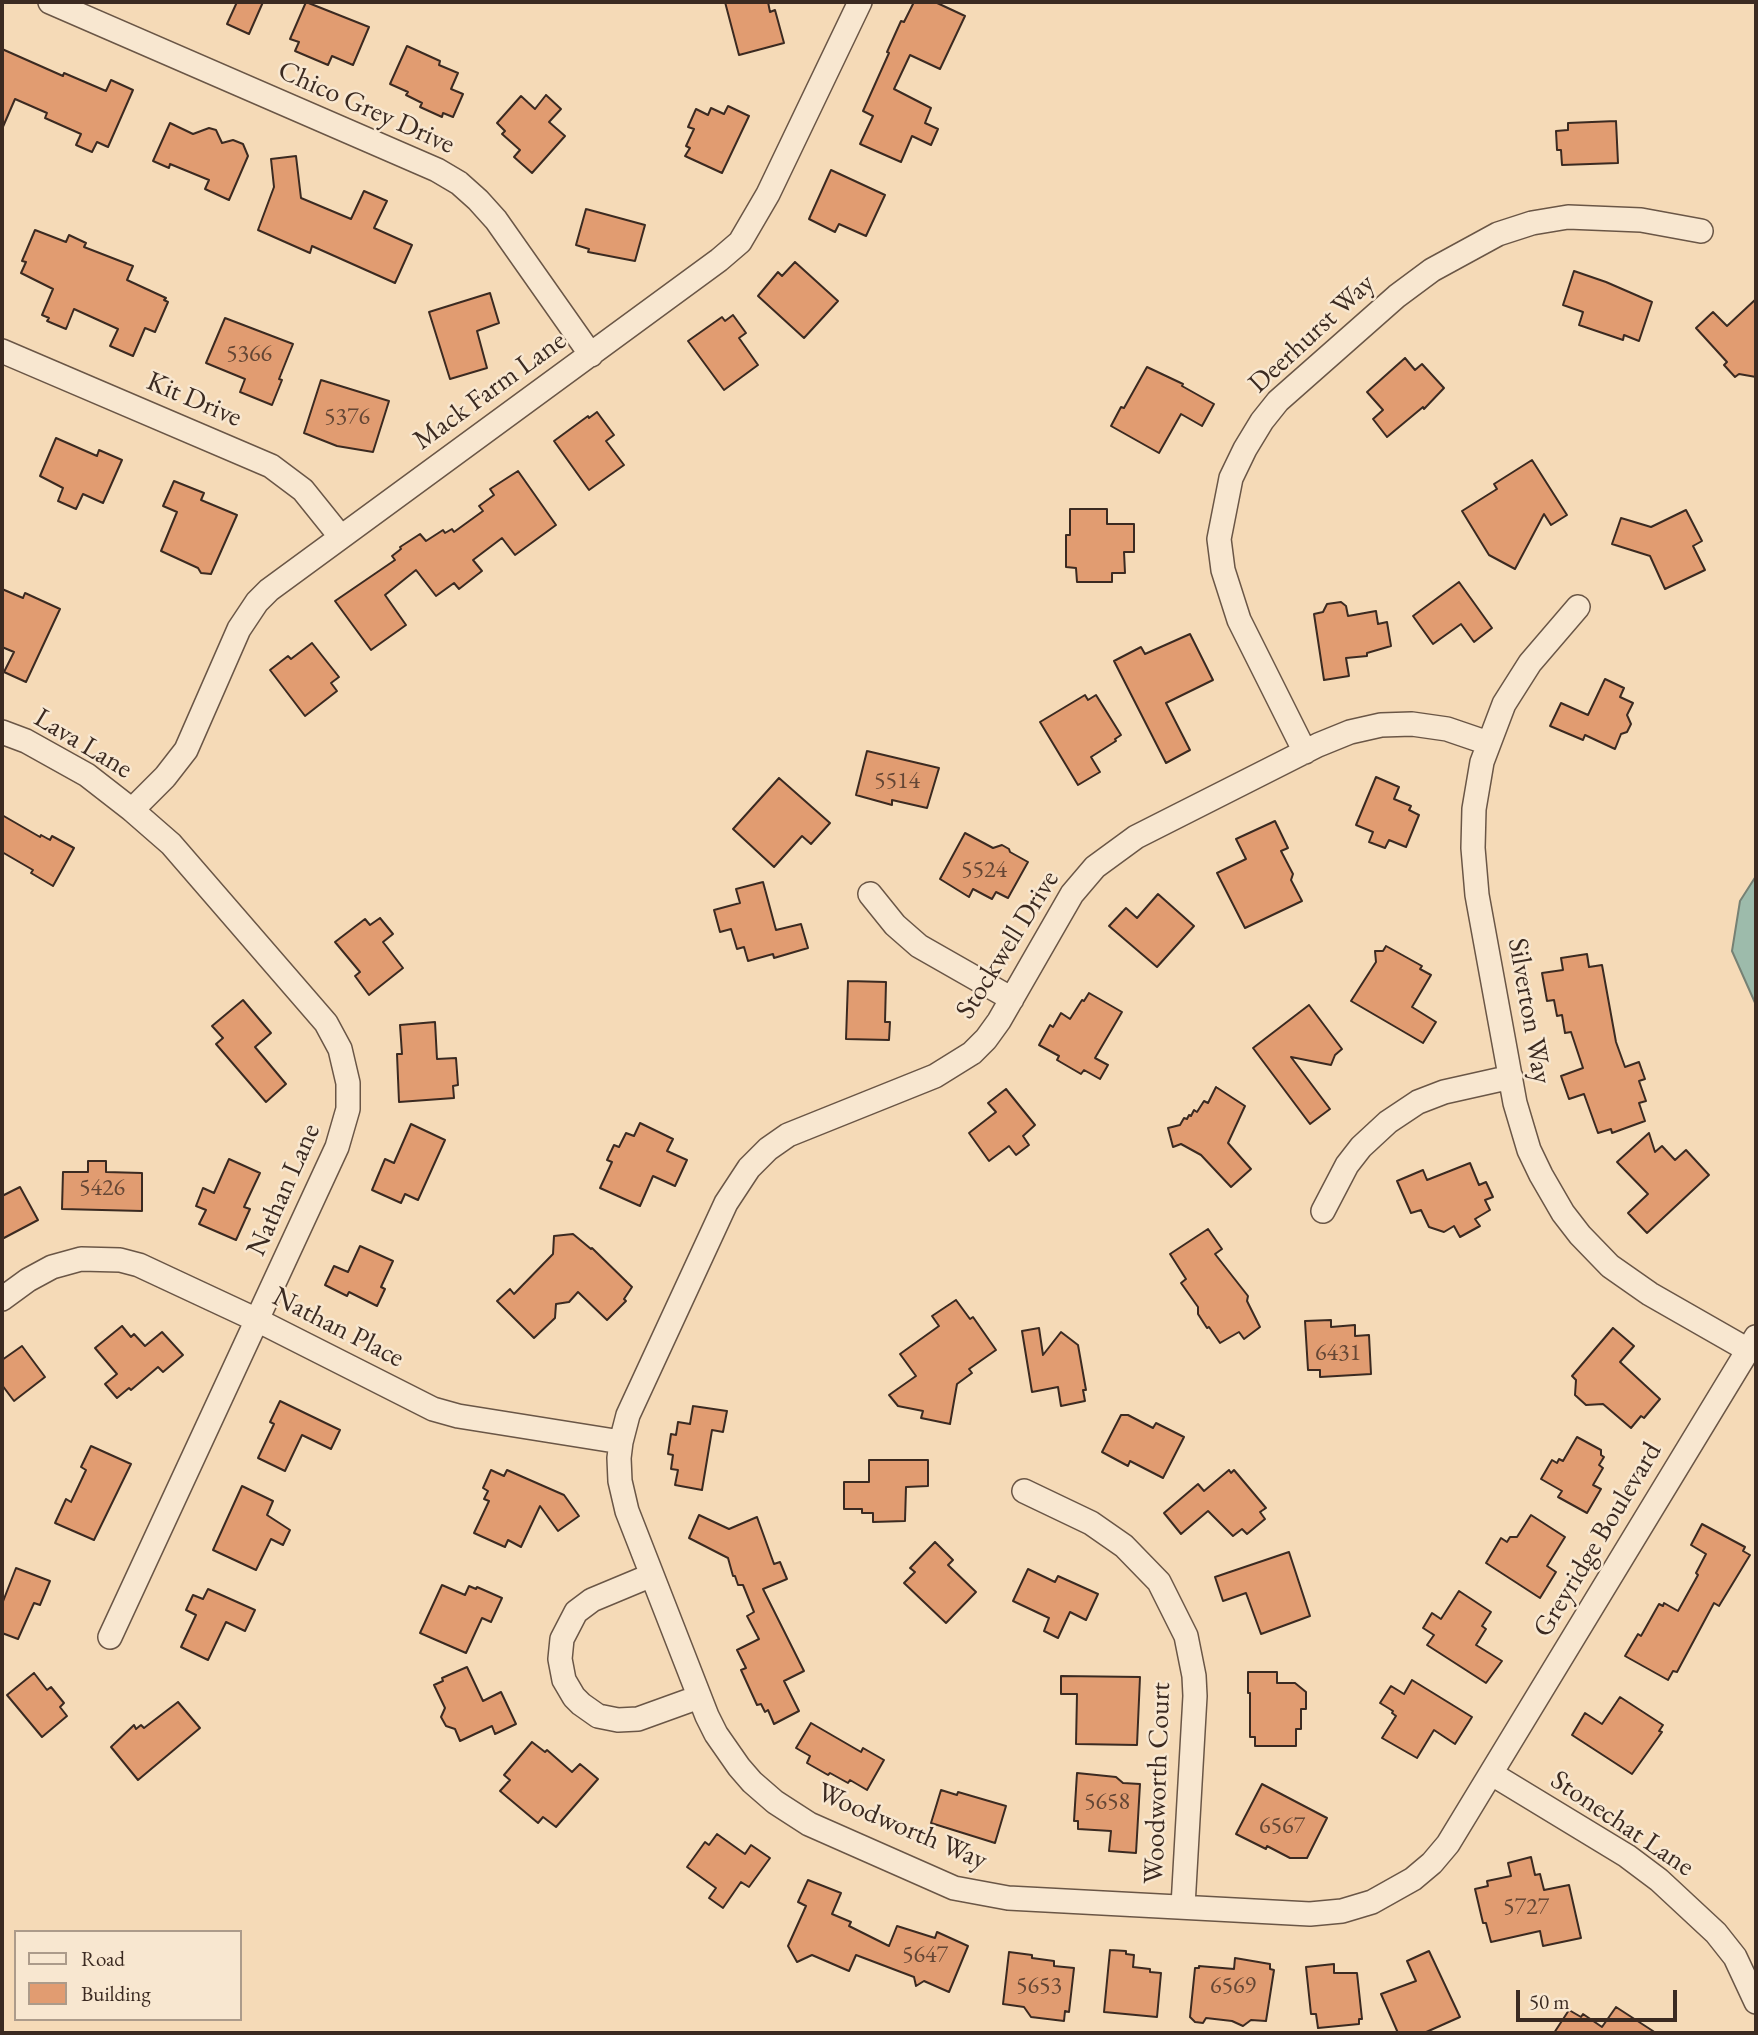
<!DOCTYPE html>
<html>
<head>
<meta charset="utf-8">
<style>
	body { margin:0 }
	#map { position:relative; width:1758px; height:2035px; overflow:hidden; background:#f5dab7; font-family:"EB Garamond",serif }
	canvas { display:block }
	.frame { position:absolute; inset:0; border:4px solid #3b2a21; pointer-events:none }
	.legend { position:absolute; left:14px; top:1930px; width:228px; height:91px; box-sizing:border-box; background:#f8e7d0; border:2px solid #ac9b8a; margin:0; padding:9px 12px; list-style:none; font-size:21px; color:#3b2a21 }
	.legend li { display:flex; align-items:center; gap:14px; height:35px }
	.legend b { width:35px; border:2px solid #ac9b8a }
	.scale { position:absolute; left:1516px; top:1990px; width:161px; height:32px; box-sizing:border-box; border:4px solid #3b2a21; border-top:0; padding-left:9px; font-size:21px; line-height:24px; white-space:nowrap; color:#3b2a21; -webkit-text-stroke:5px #f8e7d0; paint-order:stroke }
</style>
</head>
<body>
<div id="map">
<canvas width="1758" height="2035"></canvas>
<div class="frame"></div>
<ul class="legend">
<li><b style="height:9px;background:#f8e7d0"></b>Road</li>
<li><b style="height:19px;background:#e19c71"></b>Building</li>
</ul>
<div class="scale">50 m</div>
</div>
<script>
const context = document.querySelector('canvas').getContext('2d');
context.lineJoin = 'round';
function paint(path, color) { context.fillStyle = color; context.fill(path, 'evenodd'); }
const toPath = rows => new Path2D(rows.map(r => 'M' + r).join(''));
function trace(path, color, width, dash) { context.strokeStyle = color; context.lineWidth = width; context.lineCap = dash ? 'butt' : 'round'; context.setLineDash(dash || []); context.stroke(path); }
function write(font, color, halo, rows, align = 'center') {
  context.font = font + ' "EB Garamond",serif'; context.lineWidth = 5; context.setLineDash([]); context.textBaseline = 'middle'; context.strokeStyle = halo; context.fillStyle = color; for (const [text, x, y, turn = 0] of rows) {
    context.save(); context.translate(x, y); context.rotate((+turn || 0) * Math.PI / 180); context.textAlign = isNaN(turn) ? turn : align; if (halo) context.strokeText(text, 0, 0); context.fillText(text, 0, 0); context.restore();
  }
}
const water = toPath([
	[1756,876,1756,1005,1732,951,1740,901,1756,876]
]);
const building = toPath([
	[237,2,263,2,249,34,227,24,237,2],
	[306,2,369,27,353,65,332,56,328,65,295,51,299,42,290,39,306,2],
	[725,2,768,2,770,12,775,10,784,43,739,55,725,2],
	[914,2,935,2,965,16,940,69,910,55,894,89,931,108,925,123,938,129,931,145,912,136,901,162,860,144,873,116,863,111,889,53,887,52,901,21,904,22,914,2],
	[407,46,440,61,439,65,458,73,451,89,463,94,453,117,443,113,442,117,420,107,422,103,406,95,408,92,390,84,407,46],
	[2,49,63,76,64,73,106,91,111,80,133,90,108,147,97,142,92,152,76,145,81,134,45,118,47,113,15,99,2,129,2,49],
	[546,95,561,109,549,122,565,136,532,173,514,157,520,150,502,134,505,131,497,123,521,96,535,109,546,95],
	[728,106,749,116,722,173,685,156,690,148,686,146,694,129,688,127,696,109,708,115,711,108,724,114,728,106],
	[1616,121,1618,163,1562,165,1561,150,1557,150,1556,131,1568,130,1568,123,1616,121],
	[170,123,193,134,209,128,216,130,222,143,233,140,243,144,248,156,229,200,205,189,209,180,170,164,169,168,153,161,170,123],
	[296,156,301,198,351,219,364,191,387,201,374,228,412,245,395,283,312,246,310,253,258,230,274,187,271,159,296,156],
	[831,170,885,195,866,236,839,224,835,232,809,219,831,170],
	[586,209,645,225,635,261,588,252,589,249,576,245,586,209],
	[35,230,66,242,69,235,86,243,84,247,133,266,127,280,166,298,164,300,168,302,155,332,145,328,133,356,110,346,118,329,74,309,66,329,47,321,49,318,42,315,53,289,21,273,26,262,22,261,35,230],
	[795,262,838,301,804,338,758,296,778,272,782,276,795,262],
	[1574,271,1606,282,1652,302,1639,341,1624,335,1623,340,1579,325,1583,312,1563,305,1574,271],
	[490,293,499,323,477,331,487,368,450,379,429,312,490,293],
	[1756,299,1756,377,1739,374,1735,377,1724,365,1727,362,1696,328,1713,312,1727,326,1756,299],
	[733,315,746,333,739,338,758,365,724,390,688,341,722,317,725,321,733,315],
	[225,318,293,344,279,379,282,380,272,405,240,392,245,379,206,363,225,318],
	[1405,358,1415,370,1422,364,1444,388,1424,409,1423,407,1387,437,1373,419,1383,410,1367,392,1405,358],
	[1147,367,1183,384,1182,386,1214,404,1202,426,1181,414,1159,453,1111,426,1121,407,1124,408,1147,367],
	[321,380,389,401,373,452,337,446,304,433,321,380],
	[597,412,614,435,606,441,624,465,589,490,554,441,588,416,589,418,597,412],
	[56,438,97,456,99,450,122,460,103,503,83,494,76,509,58,501,63,488,40,476,56,438],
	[1532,460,1567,515,1551,525,1544,514,1515,569,1489,555,1462,511,1497,489,1494,484,1532,460],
	[518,471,556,525,515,555,502,538,473,560,482,571,459,589,454,583,436,596,416,570,385,595,406,625,371,650,335,601,395,560,392,556,401,549,400,547,420,534,426,541,443,530,445,533,452,529,454,532,483,511,479,506,494,495,490,489,518,471],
	[174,481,204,493,201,500,237,515,211,574,201,573,198,568,161,551,177,512,163,506,174,481],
	[1070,509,1107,509,1107,524,1134,524,1134,552,1124,552,1125,573,1112,573,1112,582,1077,582,1076,568,1066,567,1066,535,1070,535,1070,509],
	[1686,510,1702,541,1693,546,1705,570,1665,589,1650,556,1612,544,1621,518,1651,527,1686,510],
	[1459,582,1492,628,1474,642,1461,624,1433,644,1413,616,1459,582],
	[2,589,23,598,25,593,60,609,26,682,4,672,14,652,2,647,2,589],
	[1341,602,1346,606,1348,616,1376,611,1378,624,1387,622,1391,646,1367,653,1367,656,1346,658,1349,676,1324,680,1314,614,1323,612,1327,604,1341,602],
	[1190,634,1213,680,1166,703,1190,750,1166,763,1114,661,1141,647,1145,654,1190,634],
	[312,643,339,677,331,683,337,691,305,716,270,670,288,656,291,659,312,643],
	[1605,679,1624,688,1620,697,1633,703,1627,715,1631,724,1627,732,1621,734,1615,749,1585,735,1583,740,1550,726,1561,703,1588,715,1605,679],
	[1085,695,1088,700,1096,695,1121,735,1115,739,1116,741,1091,757,1100,772,1078,785,1040,722,1085,695],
	[867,751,939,768,927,808,892,800,892,805,856,795,867,751],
	[1376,777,1399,787,1394,799,1411,806,1409,810,1419,815,1406,847,1389,840,1385,848,1369,842,1373,832,1356,825,1376,777],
	[779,778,830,823,811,844,802,836,774,867,733,829,779,778],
	[2,815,40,837,41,835,50,840,52,836,74,848,53,886,31,873,33,870,2,852,2,815],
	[1275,821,1288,848,1281,851,1293,874,1291,880,1302,901,1245,928,1217,873,1246,859,1236,839,1275,821],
	[965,833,993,848,1002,845,1009,849,1010,852,1028,862,1008,898,996,892,992,899,973,889,969,897,940,879,965,833],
	[763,882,776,930,801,924,808,948,774,958,773,954,748,961,744,947,737,949,731,929,720,932,714,910,740,903,736,889,763,882],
	[1158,894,1194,926,1157,967,1109,926,1126,908,1137,918,1158,894],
	[380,918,393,934,383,942,403,968,369,995,355,976,360,972,335,942,365,919,370,925,380,918],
	[1386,946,1422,966,1420,969,1431,975,1412,1007,1436,1022,1423,1043,1351,1001,1376,962,1375,951,1383,951,1386,946],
	[1587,954,1589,967,1602,965,1616,1042,1625,1067,1639,1062,1645,1079,1639,1081,1646,1101,1639,1103,1645,1121,1612,1133,1611,1129,1598,1133,1584,1094,1569,1099,1561,1076,1583,1068,1571,1032,1565,1033,1562,1015,1557,1016,1554,1000,1547,1001,1542,973,1563,970,1561,958,1587,954],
	[848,981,886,982,885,1022,890,1022,889,1040,846,1039,848,981],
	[1089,993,1122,1012,1095,1058,1108,1065,1100,1079,1084,1070,1081,1074,1057,1060,1059,1056,1039,1045,1050,1025,1053,1027,1061,1013,1070,1019,1082,1000,1084,1001,1089,993],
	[243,1000,271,1033,255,1047,286,1084,266,1102,216,1044,223,1038,212,1026,243,1000],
	[1309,1005,1342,1049,1335,1055,1331,1065,1291,1057,1330,1109,1310,1124,1253,1048,1309,1005],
	[435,1022,437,1059,456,1058,458,1085,453,1086,454,1098,399,1102,397,1054,402,1054,400,1025,435,1022],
	[1216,1087,1245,1106,1228,1143,1251,1169,1231,1187,1201,1155,1181,1144,1173,1147,1168,1128,1180,1125,1184,1118,1187,1119,1189,1115,1191,1116,1194,1110,1197,1112,1204,1101,1208,1103,1216,1087],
	[1006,1089,1035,1125,1023,1136,1029,1145,1016,1155,1009,1146,989,1161,969,1133,996,1112,988,1103,1006,1089],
	[640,1123,673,1139,667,1151,687,1160,675,1186,653,1176,640,1206,600,1188,612,1162,607,1160,614,1145,619,1147,626,1133,634,1136,640,1123],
	[411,1124,445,1140,418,1200,405,1194,401,1203,372,1190,385,1159,394,1163,411,1124],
	[1649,1133,1655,1152,1662,1146,1675,1160,1686,1150,1709,1175,1647,1233,1628,1213,1648,1194,1617,1162,1649,1133],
	[229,1159,260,1173,244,1207,250,1209,236,1240,199,1224,206,1210,196,1206,203,1188,214,1193,229,1159],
	[88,1161,106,1161,106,1172,142,1173,142,1211,62,1209,63,1172,88,1172,88,1161],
	[1470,1163,1479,1185,1486,1182,1493,1197,1485,1200,1490,1210,1475,1219,1480,1226,1460,1237,1454,1226,1444,1232,1429,1227,1421,1210,1411,1213,1397,1181,1423,1170,1427,1180,1470,1163],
	[20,1187,38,1220,2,1239,2,1196,20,1187],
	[1208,1229,1222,1249,1215,1254,1248,1296,1247,1301,1260,1327,1244,1339,1239,1332,1220,1343,1209,1327,1207,1328,1198,1314,1198,1307,1181,1283,1186,1279,1170,1254,1208,1229],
	[573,1234,591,1249,592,1248,632,1287,624,1299,626,1301,607,1320,578,1292,569,1302,556,1304,555,1318,534,1338,497,1301,510,1289,514,1294,553,1254,554,1236,573,1234],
	[360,1246,393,1261,381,1287,385,1289,377,1306,349,1292,347,1296,325,1285,334,1266,348,1272,360,1246],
	[956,1300,970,1319,973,1317,996,1350,969,1369,972,1373,957,1384,950,1424,921,1418,923,1411,898,1406,889,1395,916,1376,900,1354,939,1326,932,1316,956,1300],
	[1331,1320,1331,1327,1355,1325,1355,1336,1369,1335,1371,1374,1320,1377,1320,1370,1308,1370,1305,1321,1331,1320],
	[122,1326,131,1337,134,1334,145,1346,162,1332,183,1355,163,1372,158,1367,131,1390,129,1388,117,1398,105,1384,117,1374,95,1348,122,1326],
	[1039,1328,1043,1355,1061,1332,1078,1345,1086,1390,1083,1390,1085,1401,1061,1406,1058,1387,1032,1392,1022,1331,1039,1328],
	[1613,1328,1634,1346,1620,1362,1660,1399,1644,1418,1641,1416,1631,1428,1603,1404,1586,1405,1575,1395,1576,1380,1572,1376,1613,1328],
	[22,1346,45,1377,14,1401,2,1385,2,1360,22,1346],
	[280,1401,340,1430,331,1449,302,1435,285,1471,258,1458,274,1424,270,1422,280,1401],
	[693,1406,727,1411,723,1432,712,1430,702,1490,675,1485,678,1470,671,1469,673,1455,668,1454,671,1434,676,1435,678,1422,690,1424,693,1406],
	[1121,1415,1128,1415,1153,1428,1156,1423,1184,1437,1163,1478,1130,1461,1128,1466,1102,1452,1121,1415],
	[1577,1437,1601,1450,1601,1455,1604,1457,1599,1465,1603,1468,1593,1485,1601,1489,1587,1513,1558,1497,1562,1491,1541,1479,1552,1460,1557,1463,1559,1459,1563,1461,1577,1437],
	[91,1446,131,1464,94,1540,55,1523,66,1499,71,1502,86,1470,81,1467,91,1446],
	[869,1460,928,1460,928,1486,906,1487,905,1521,873,1522,873,1513,862,1513,862,1509,844,1509,844,1482,869,1482,869,1460],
	[491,1470,504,1476,507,1470,564,1495,579,1516,558,1531,540,1506,521,1547,508,1540,505,1547,474,1533,489,1501,484,1499,488,1491,483,1488,491,1470],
	[1229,1470,1231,1473,1234,1470,1266,1508,1260,1512,1265,1519,1247,1534,1242,1529,1233,1536,1208,1511,1181,1534,1164,1513,1198,1484,1204,1491,1229,1470],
	[242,1486,273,1501,267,1515,290,1530,283,1545,271,1539,256,1570,213,1550,242,1486],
	[699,1515,729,1529,757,1517,774,1564,780,1562,787,1579,763,1589,804,1671,784,1681,799,1711,774,1724,768,1710,765,1712,761,1704,757,1705,741,1670,746,1668,737,1650,759,1639,747,1616,754,1612,743,1585,738,1585,735,1576,733,1576,728,1558,689,1538,699,1515],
	[1531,1515,1565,1537,1547,1566,1556,1572,1540,1598,1486,1563,1501,1538,1507,1542,1510,1537,1517,1537,1531,1515],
	[1702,1524,1745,1547,1743,1551,1750,1555,1719,1606,1714,1603,1677,1672,1673,1671,1668,1680,1625,1656,1638,1634,1641,1636,1659,1604,1663,1606,1664,1603,1678,1611,1698,1575,1696,1573,1706,1554,1691,1545,1702,1524],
	[935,1542,953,1560,948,1565,976,1592,946,1623,904,1583,915,1572,910,1568,935,1542],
	[1289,1552,1310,1616,1261,1634,1246,1593,1223,1601,1215,1577,1289,1552],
	[16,1568,50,1581,40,1605,34,1603,18,1639,2,1633,2,1604,16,1568],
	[1028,1569,1055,1582,1058,1576,1098,1594,1086,1620,1070,1612,1058,1638,1044,1631,1049,1618,1013,1601,1028,1569],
	[442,1585,465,1595,469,1586,476,1589,477,1587,502,1598,491,1622,482,1618,466,1653,420,1633,442,1585],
	[208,1589,255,1610,245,1631,226,1622,208,1660,181,1647,196,1615,186,1610,193,1595,203,1599,208,1589],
	[1459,1591,1491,1612,1482,1626,1486,1629,1476,1645,1502,1661,1486,1683,1427,1645,1434,1635,1423,1628,1432,1613,1441,1619,1459,1591],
	[467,1667,483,1701,501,1692,516,1724,495,1734,492,1726,460,1741,455,1729,446,1726,441,1717,445,1708,434,1685,443,1681,442,1678,467,1667],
	[1248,1672,1277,1672,1277,1683,1295,1683,1306,1692,1306,1709,1301,1709,1301,1729,1296,1729,1296,1746,1255,1746,1255,1737,1250,1737,1250,1693,1248,1693,1248,1672],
	[34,1673,47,1690,51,1687,64,1703,60,1707,67,1716,42,1737,7,1695,34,1673],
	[1061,1676,1140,1677,1137,1745,1076,1744,1077,1694,1061,1694,1061,1676],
	[1412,1680,1472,1717,1455,1744,1434,1730,1417,1758,1382,1738,1396,1716,1392,1713,1393,1711,1380,1703,1391,1686,1404,1694,1412,1680],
	[1620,1697,1663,1725,1659,1731,1662,1732,1632,1774,1572,1735,1585,1713,1602,1724,1620,1697],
	[178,1702,200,1728,138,1780,111,1747,134,1725,136,1729,141,1725,144,1728,178,1702],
	[811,1723,861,1752,863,1748,884,1760,867,1790,850,1780,848,1783,830,1773,828,1775,807,1763,810,1756,796,1748,811,1723],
	[532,1742,545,1752,547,1750,572,1772,580,1764,598,1779,556,1827,543,1817,538,1823,500,1791,510,1780,504,1775,532,1742],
	[1077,1773,1116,1777,1123,1783,1140,1784,1136,1853,1109,1851,1111,1831,1078,1829,1078,1821,1074,1821,1077,1773],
	[1262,1784,1327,1818,1307,1858,1290,1858,1267,1846,1266,1849,1236,1834,1262,1784],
	[941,1790,957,1795,958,1792,1006,1806,995,1843,931,1823,941,1790],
	[717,1834,745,1854,751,1845,770,1858,749,1887,741,1882,723,1908,709,1898,716,1888,687,1867,705,1842,709,1845,717,1834],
	[1531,1857,1535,1875,1540,1874,1544,1890,1569,1885,1581,1938,1543,1946,1540,1931,1491,1942,1486,1923,1483,1923,1475,1889,1488,1886,1487,1881,1511,1876,1508,1863,1531,1857],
	[808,1880,841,1893,832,1914,851,1922,849,1926,889,1946,897,1926,935,1938,937,1932,968,1946,949,1992,924,1981,916,1986,914,1977,856,1955,849,1971,812,1955,797,1962,788,1946,806,1906,798,1902,808,1880],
	[1110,1950,1126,1951,1126,1954,1134,1955,1133,1967,1150,1969,1150,1972,1161,1973,1157,2017,1104,2012,1110,1950],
	[1429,1951,1460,2017,1424,2033,1398,2033,1381,1994,1416,1981,1407,1961,1429,1951],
	[1009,1952,1032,1955,1032,1958,1054,1961,1054,1966,1074,1968,1069,2012,1065,2011,1064,2021,1031,2017,1024,2007,1003,2004,1009,1952],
	[1235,1958,1270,1964,1270,1969,1274,1970,1266,2021,1251,2020,1243,2026,1232,2021,1206,2018,1203,2023,1195,2022,1190,2017,1195,1968,1199,1968,1199,1966,1234,1969,1235,1958],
	[1334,1964,1334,1973,1357,1973,1362,2019,1359,2019,1359,2024,1318,2028,1316,2014,1311,2014,1306,1967,1334,1964],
	[1616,2007,1656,2033,1554,2033,1569,2010,1581,2017,1583,2014,1602,2027,1616,2007]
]);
const street = toPath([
	[50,2,437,170,459,183,478,200,496,220,591,355],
	[2,351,271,466,303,490,340,536],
	[1578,607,1530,663,1504,704,1482,762,1474,809,1473,848,1477,895,1515,1103,1529,1150,1541,1175,1563,1213,1580,1235,1610,1266,1650,1294,1748,1350],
	[2,732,26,741,87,775,132,810,171,844,326,1023,340,1049,348,1083,348,1109,337,1147,110,1637],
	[1488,743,1447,729,1412,724,1381,725,1350,732,1318,745,1136,837,1095,867,1072,894,999,1021,986,1039,972,1053,935,1076,788,1135,768,1149,749,1168,726,1203,628,1415,621,1442,619,1458,620,1481,627,1511,707,1716,716,1734,739,1767,752,1782,775,1802,809,1824,954,1888,1008,1898,1310,1914,1342,1911,1372,1902,1413,1879,1432,1863,1448,1844,1756,1337],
	[1305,752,1239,620,1223,570,1219,539,1231,478,1245,449,1262,421,1278,401,1397,296,1432,270,1498,234,1532,223,1568,217,1641,220,1701,231],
	[132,810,165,777,186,750,239,629,257,602,269,590,719,260,740,242,768,194,860,2],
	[870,894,895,925,919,946,1012,999],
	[1323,1211,1347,1165,1361,1147,1388,1122,1418,1102,1444,1092,1511,1077],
	[2,1299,28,1280,52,1267,81,1259,120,1260,139,1265,259,1321,433,1409,458,1416,621,1442],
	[1024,1491,1091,1523,1124,1546,1159,1582,1186,1636,1194,1676,1195,1696,1183,1906],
	[652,1575,592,1600,576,1612,562,1639,560,1659,564,1680,574,1697,581,1704,598,1716,618,1720,638,1719,699,1697],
	[1492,1774,1627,1856,1659,1880,1716,1933,1735,1957,1756,2002]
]);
const numberNames = [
	["5366",249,354],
	["5376",347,417],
	["5514",897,781],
	["5524",984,870],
	["5426",102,1188],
	["6431",1338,1353],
	["5658",1107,1802],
	["6567",1282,1826],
	["5727",1526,1907],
	["5647",925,1955],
	["5653",1039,1986],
	["6569",1233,1986]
];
const streetNames = [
	["Chico Grey Drive",366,108,24],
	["Deerhurst Way",1312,334,-43],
	["Mack Farm Lane",490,391,-36],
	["Kit Drive",194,400,23],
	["Lava Lane",83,744,31],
	["Stockwell Drive",1008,945,-58],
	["Silverton Way",1529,1011,80],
	["Nathan Lane",284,1190,-66],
	["Nathan Place",338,1328,27],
	["Greyridge Boulevard",1598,1540,-59],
	["Woodworth Court",1158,1783,-88],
	["Stonechat Lane",1622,1824,34],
	["Woodworth Way",902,1827,23]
];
paint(water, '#9dbbab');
trace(water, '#768174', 2);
paint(building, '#e19c71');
trace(building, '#3b2a21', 2);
trace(street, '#6a5646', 26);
trace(street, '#f8e7d0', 23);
write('24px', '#644635', null, numberNames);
write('28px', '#3b2a21', '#f8e7d0', streetNames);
</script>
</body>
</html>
